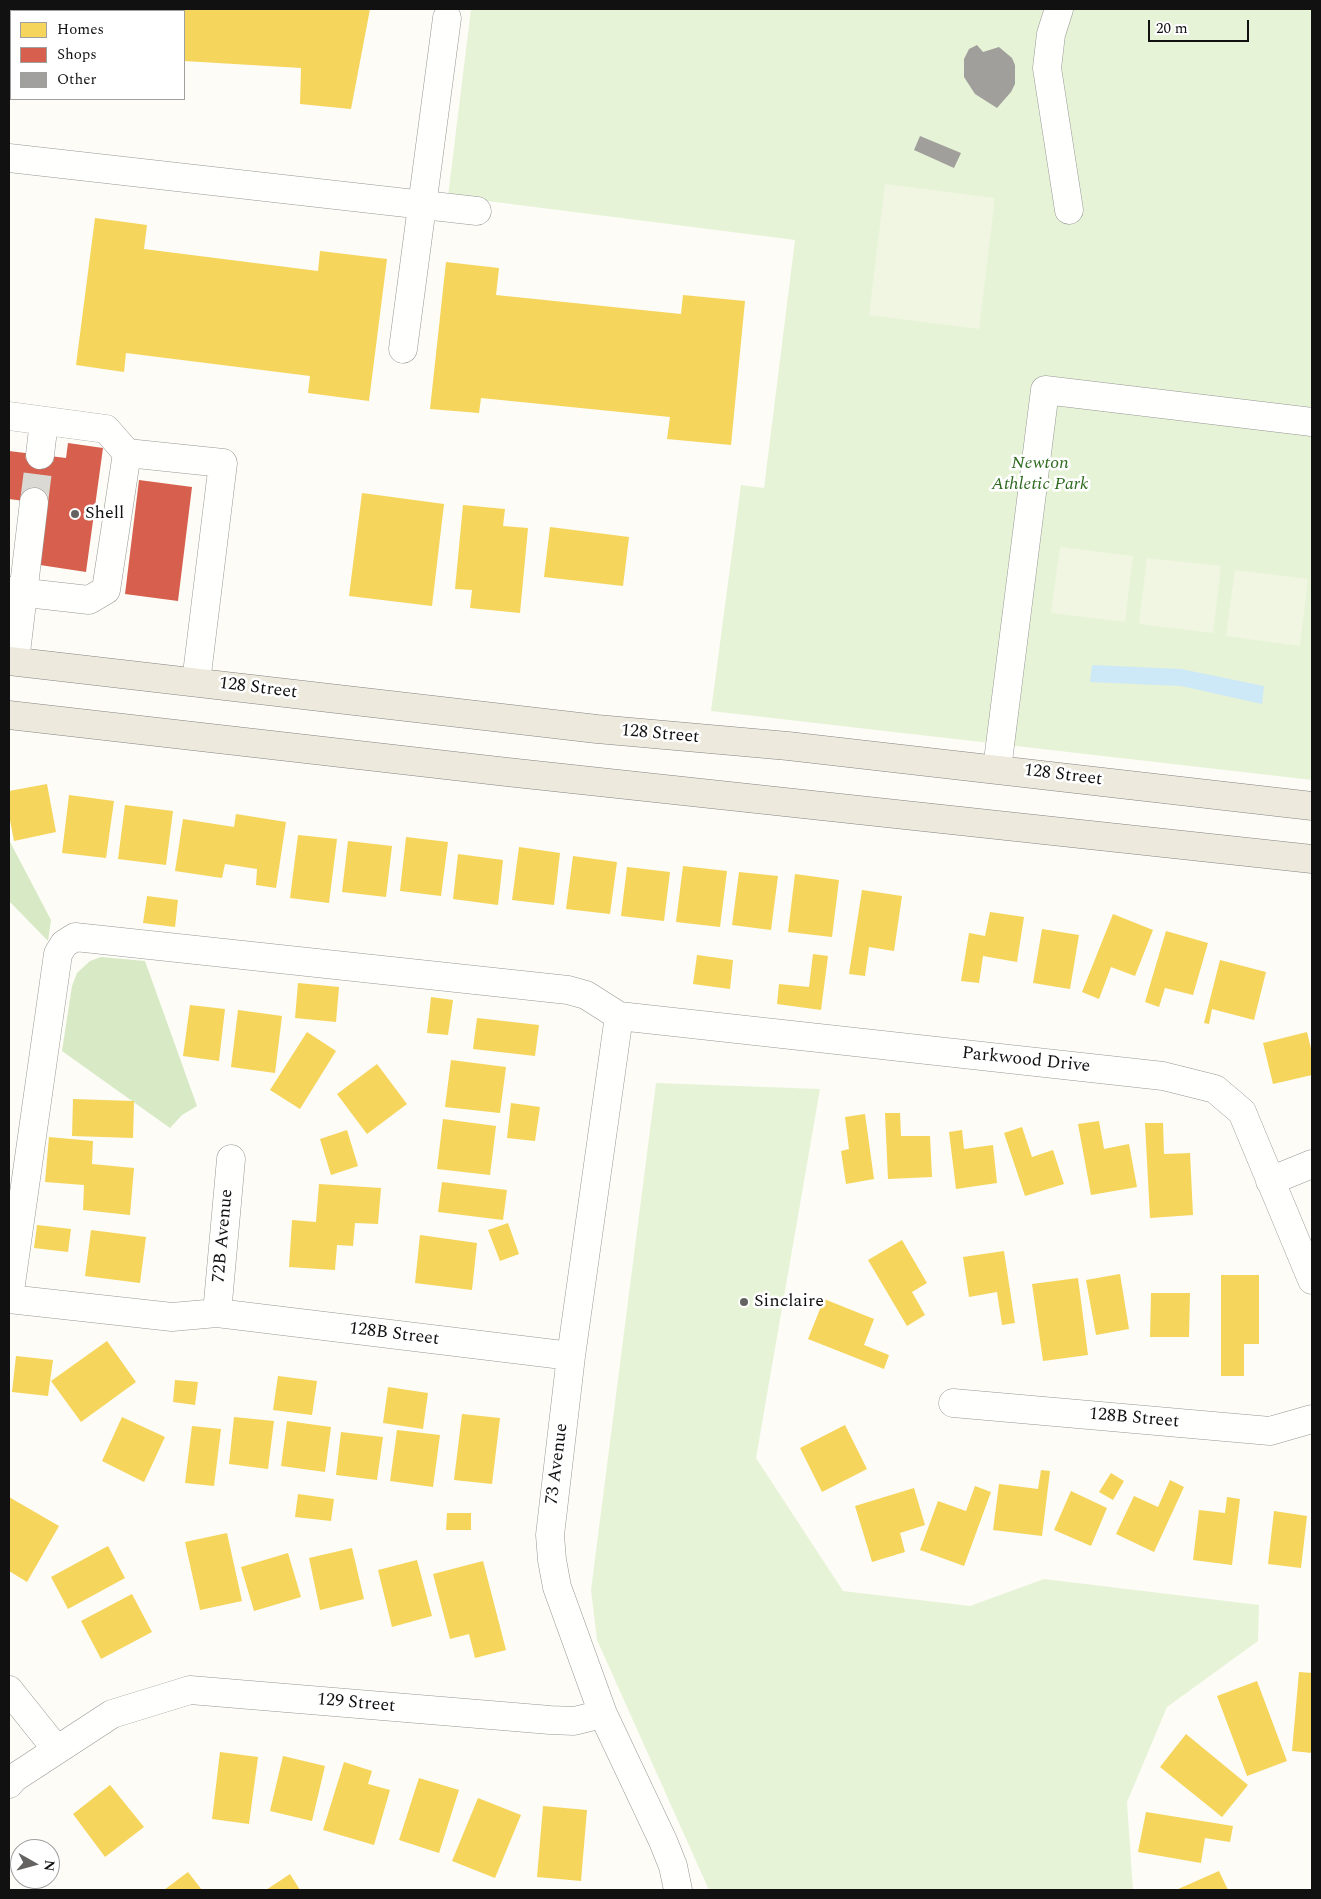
<!DOCTYPE html>
<html>
<head>
<meta charset="utf-8">
<style>
	body { margin:0 }
	#map { position:relative; width:1321px; height:1899px; overflow:hidden; background:#fdfcf7; font-family:Spectral,serif }
	canvas { display:block }
	.frame { position:absolute; inset:0; border:10px solid #111; pointer-events:none }
	.legend { position:absolute; left:10px; top:10px; width:175px; height:90px; box-sizing:border-box; background:#fff; border:1px solid #a0a0a0; margin:0; padding:6px 9px; list-style:none; font-size:15px; color:#111 }
	.legend li { display:flex; align-items:center; gap:10px; height:25px }
	.legend b { width:25px; border:1px solid #a0a0a0 }
	.north { position:absolute; left:10px; top:1839px; width:50px; height:50px; box-sizing:border-box; background:#fff; border:1px solid #a0a0a0; border-radius:50%; rotate:97deg; font-size:14px; font-weight:700; line-height:20px; text-align:center; color:#111 }
	.north::after { content:''; display:block; margin:auto; width:18px; height:22px; background:#646362; clip-path:polygon(50% 0,100% 100%,50% 72%,0 100%) }
	.scale { position:absolute; left:1148px; top:20px; width:101px; height:22px; box-sizing:border-box; border:2px solid #111; border-top:0; padding-left:6px; font-size:15px; line-height:18px; white-space:nowrap; color:#111; -webkit-text-stroke:4px #fff; paint-order:stroke }
</style>
</head>
<body>
<div id="map">
<canvas width="1321" height="1899"></canvas>
<div class="frame"></div>
<ul class="legend">
<li><b style="height:14px;background:#f6d55c"></b>Homes</li>
<li><b style="height:14px;background:#d6604d"></b>Shops</li>
<li><b style="height:14px;background:#a19f9c"></b>Other</li>
</ul>
<div class="north">N</div>
<div class="scale">20 m</div>
</div>
<script>
const context = document.querySelector('canvas').getContext('2d');
context.lineJoin = 'round';
function paint(path, color) { context.fillStyle = color; context.fill(path, 'evenodd'); }
const toPath = rows => new Path2D(rows.map(r => 'M' + r).join(''));
function trace(path, color, width, dash) { context.strokeStyle = color; context.lineWidth = width; context.lineCap = dash ? 'butt' : 'round'; context.setLineDash(dash || []); context.stroke(path); }
function write(font, color, halo, rows, align = 'center') {
  context.font = font + ' Spectral,serif'; context.lineWidth = 5; context.setLineDash([]); context.textBaseline = 'middle'; context.strokeStyle = halo; context.fillStyle = color; for (const [text, x, y, turn = 0] of rows) {
    context.save(); context.translate(x, y); context.rotate((+turn || 0) * Math.PI / 180); context.textAlign = isNaN(turn) ? turn : align; if (halo) context.strokeText(text, 0, 0); context.fillText(text, 0, 0); context.restore();
  }
}
const green = toPath([
	[471,9,1312,9,1312,780,711,711,741,485,764,488,795,240,448,196],
	[656,1083,820,1089,756,1458,843,1591,970,1606,1044,1579,1259,1605,1258,1641,1167,1707,1127,1802,1133,1890,709,1890,597,1640,591,1590]
]);
const forest = toPath([
	[9,840,51,920,48,941,9,901],
	[101,957,145,961,197,1106,182,1115,170,1128,62,1051,72,986,77,973,90,961]
]);
const pitch = toPath([
	[885,184,995,198,979,329,869,315],
	[1060,547,1133,556,1125,622,1051,613],
	[1147,558,1221,566,1213,633,1139,624],
	[1235,570,1308,579,1300,646,1226,636]
]);
const water = toPath([
	[1092,665,1181,669,1264,686,1262,704,1181,686,1090,682]
]);
const homes = toPath([
	[78,9,370,9,351,109,300,104,301,68,184,61,184,11,78,11],
	[95,218,147,225,144,249,318,271,320,251,387,259,369,401,308,393,310,376,126,353,124,372,76,365],
	[446,262,499,268,496,295,681,314,683,295,745,301,731,445,667,439,670,417,481,398,479,413,430,409],
	[362,493,444,504,432,606,349,596],
	[463,505,505,509,503,526,528,528,520,613,470,608,472,590,455,589],
	[550,527,629,537,623,586,544,577],
	[47,784,56,832,14,841,9,815,9,791],
	[69,795,114,801,106,858,62,853],
	[125,805,173,811,166,865,118,859],
	[236,814,286,822,276,888,256,885,257,869,225,864,222,878,175,871,183,819,234,827],
	[298,835,337,839,329,903,290,898],
	[406,837,448,842,441,896,400,891],
	[348,841,392,846,386,897,342,892],
	[519,847,560,853,554,905,512,900],
	[458,854,503,860,498,905,453,899],
	[573,856,617,862,610,914,566,909],
	[683,866,727,871,720,927,676,922],
	[627,867,670,872,664,921,621,916],
	[739,872,778,876,771,930,732,925],
	[795,874,839,880,832,937,788,932],
	[862,890,902,896,894,951,869,947,865,976,849,974],
	[147,896,178,900,175,927,143,923],
	[990,912,1024,917,1017,962,983,956,979,983,961,981,969,933,985,936],
	[1113,914,1153,930,1135,976,1111,967,1099,999,1082,992],
	[1042,929,1079,935,1070,989,1033,983],
	[1166,931,1208,943,1193,995,1165,988,1159,1007,1145,1002],
	[813,954,828,956,821,1010,777,1004,779,984,809,987],
	[697,955,733,960,730,989,693,984],
	[1220,960,1266,972,1254,1020,1212,1009,1209,1024,1204,1023],
	[298,983,339,987,336,1022,295,1018],
	[431,997,453,1000,448,1035,427,1033],
	[190,1005,225,1009,219,1061,183,1056],
	[238,1010,282,1016,275,1073,231,1067],
	[477,1018,539,1025,535,1056,473,1049],
	[307,1032,336,1051,300,1109,270,1090],
	[1307,1032,1312,1053,1312,1075,1273,1084,1263,1043],
	[451,1060,506,1067,500,1113,445,1107],
	[377,1064,407,1104,367,1134,337,1094],
	[73,1099,134,1101,133,1138,72,1136],
	[511,1103,540,1107,535,1141,507,1138],
	[885,1113,900,1113,901,1136,930,1136,932,1177,888,1179],
	[865,1114,874,1179,846,1184,841,1151,849,1149,845,1117],
	[443,1119,496,1126,490,1175,437,1169],
	[1099,1121,1104,1149,1129,1144,1137,1187,1091,1195,1078,1124],
	[1145,1123,1163,1123,1164,1154,1190,1153,1193,1215,1150,1218],
	[1022,1127,1032,1157,1053,1150,1064,1184,1025,1196,1004,1133],
	[347,1130,358,1166,331,1175,320,1139],
	[962,1130,964,1149,993,1145,997,1183,956,1189,949,1132],
	[49,1137,93,1141,92,1164,134,1168,130,1215,83,1210,84,1185,45,1182],
	[442,1182,507,1190,503,1220,438,1212],
	[319,1184,381,1188,378,1224,355,1223,353,1246,337,1245,335,1270,289,1267,292,1220,316,1222],
	[508,1223,519,1254,500,1261,488,1230],
	[37,1225,71,1229,68,1252,34,1248],
	[91,1230,146,1237,140,1283,85,1276],
	[420,1235,477,1243,472,1290,415,1283],
	[902,1240,927,1283,912,1292,925,1315,907,1326,868,1260],
	[1004,1251,1015,1323,1002,1325,997,1292,969,1297,963,1257],
	[1120,1274,1129,1329,1096,1335,1086,1280],
	[1221,1275,1259,1275,1259,1344,1244,1344,1244,1376,1221,1376],
	[1078,1278,1088,1355,1043,1361,1032,1284],
	[1151,1293,1190,1293,1189,1337,1150,1337],
	[824,1299,874,1319,864,1345,889,1355,884,1369,808,1339],
	[107,1341,136,1382,81,1422,51,1381],
	[16,1356,53,1360,48,1396,12,1392],
	[278,1376,317,1381,312,1415,273,1410],
	[175,1380,198,1382,195,1405,173,1402],
	[388,1387,428,1393,423,1429,383,1423],
	[462,1414,500,1418,492,1484,454,1480],
	[122,1417,165,1437,144,1482,102,1461],
	[234,1417,274,1421,268,1469,229,1464],
	[287,1421,331,1427,325,1472,281,1466],
	[845,1425,867,1469,822,1492,800,1448],
	[192,1426,221,1429,214,1486,185,1483],
	[397,1430,440,1435,433,1487,390,1481],
	[341,1432,383,1437,377,1480,336,1475],
	[1041,1470,1050,1471,1042,1536,993,1530,999,1484,1038,1489],
	[1111,1473,1124,1481,1113,1500,1099,1492],
	[1170,1480,1184,1487,1154,1552,1116,1534,1134,1496,1158,1507],
	[975,1486,991,1492,964,1566,920,1550,938,1501,966,1511],
	[914,1488,925,1525,900,1533,905,1552,872,1562,855,1506],
	[1071,1491,1107,1508,1091,1546,1054,1530],
	[298,1494,334,1499,331,1521,295,1517],
	[9,1497,59,1526,27,1582,9,1571],
	[1227,1497,1240,1499,1232,1565,1193,1560,1199,1510,1225,1513],
	[1274,1511,1307,1516,1301,1568,1268,1564],
	[447,1513,471,1513,471,1530,446,1530],
	[227,1533,242,1601,200,1610,185,1542],
	[108,1546,125,1578,68,1609,51,1577],
	[352,1548,364,1599,320,1610,309,1558],
	[288,1553,301,1597,254,1611,241,1567],
	[417,1560,432,1616,392,1627,378,1570],
	[483,1561,506,1650,475,1658,469,1634,450,1639,433,1574],
	[132,1594,152,1632,101,1659,81,1621],
	[1299,1672,1312,1673,1312,1753,1292,1751],
	[1257,1681,1287,1761,1247,1776,1217,1696],
	[1186,1734,1248,1785,1222,1817,1160,1767],
	[220,1752,258,1757,249,1824,212,1819],
	[283,1756,325,1766,312,1821,270,1811],
	[344,1762,372,1771,368,1784,390,1790,374,1845,323,1830],
	[419,1778,459,1790,439,1853,399,1840],
	[110,1785,144,1827,105,1857,73,1814],
	[478,1798,521,1815,495,1878,452,1861],
	[543,1806,587,1810,581,1881,537,1877],
	[1146,1812,1233,1826,1230,1842,1205,1838,1201,1863,1138,1852],
	[1219,1871,1228,1890,1176,1890],
	[188,1872,202,1890,164,1890],
	[290,1874,300,1890,266,1890]
]);
const shops = toPath([
	[68,443,103,448,86,572,40,565,47,504,9,499,9,451,66,458],
	[139,480,192,487,178,601,125,594]
]);
const building = toPath([
	[977,45,983,52,999,47,1012,58,1015,65,1015,84,1011,92,997,108,975,94,964,77,964,59,969,49],
	[920,136,961,153,954,168,914,150]
]);
const minorTunnel = toPath([
	[34,502,40,455]
]);
const minor = toPath([
	[1059,9,1051,34,1047,68,1069,210],
	[9,158,477,211],
	[403,349,447,18],
	[9,416,106,429,127,453,223,463,196,682],
	[40,455,44,421],
	[9,591,89,600,106,590,127,453],
	[15,661,34,502],
	[997,769,1045,390,1312,422],
	[619,1016,571,1356,550,1535,552,1560,557,1587,603,1714,663,1841,673,1866,678,1890],
	[1270,1181,1312,1164],
	[9,1298,58,954,64,944,75,937,568,990,586,995,619,1016,1163,1076,1215,1089,1242,1112,1312,1280],
	[9,1299,172,1317,217,1313,571,1356],
	[217,1313,231,1159],
	[953,1403,1270,1431,1312,1419],
	[9,1690,57,1750],
	[9,1784,14,1778,112,1714,190,1690,550,1720,574,1721,603,1714]
]);
const major = toPath([
	[9,661,597,729,788,746,1312,806],
	[9,715,507,772,1312,859]
]);
const markers = [
	[75,514,5,"#646362"],
	[744,1302,5,"#646362"]
];
const parkNames = [
	["Newton",1040,464],
	["Athletic Park",1040,485]
];
const poiNames = [
	["Shell",85,514],
	["Sinclaire",754,1302]
];
const streetNames = [
	["128 Street",258,689,7],
	["128 Street",660,735,5],
	["128 Street",1063,776,7],
	["Parkwood Drive",1026,1061,6],
	["72B Avenue",224,1236,-85],
	["128B Street",394,1335,7],
	["128B Street",1134,1419,5],
	["73 Avenue",558,1464,-83],
	["129 Street",356,1704,5]
];
paint(green, '#e7f3d7');
paint(forest, '#d8eac5');
paint(pitch, '#f0f6e1');
paint(water, '#cde8f7');
paint(homes, '#f6d55c');
paint(shops, '#d6604d');
paint(building, '#a19f9c');
trace(minorTunnel, '#dad9d4', 28, [28, 14]);
trace(minor, '#979795', 29);
trace(major, '#858482', 29);
trace(minor, '#fffffe', 28);
trace(major, '#ede9dc', 28);
for (const [x, y, r, color] of markers) { const dot = new Path2D(); dot.arc(x, y, r, 0, 2 * Math.PI); context.fillStyle = color; context.fill(dot); trace(dot, '#fff', 2); }
write('italic 18px', '#2f6b1f', '#fff', parkNames);
write('18px', '#111', '#fff', poiNames, 'left');
write('18px', '#111', '#fff', streetNames);
</script>
</body>
</html>
